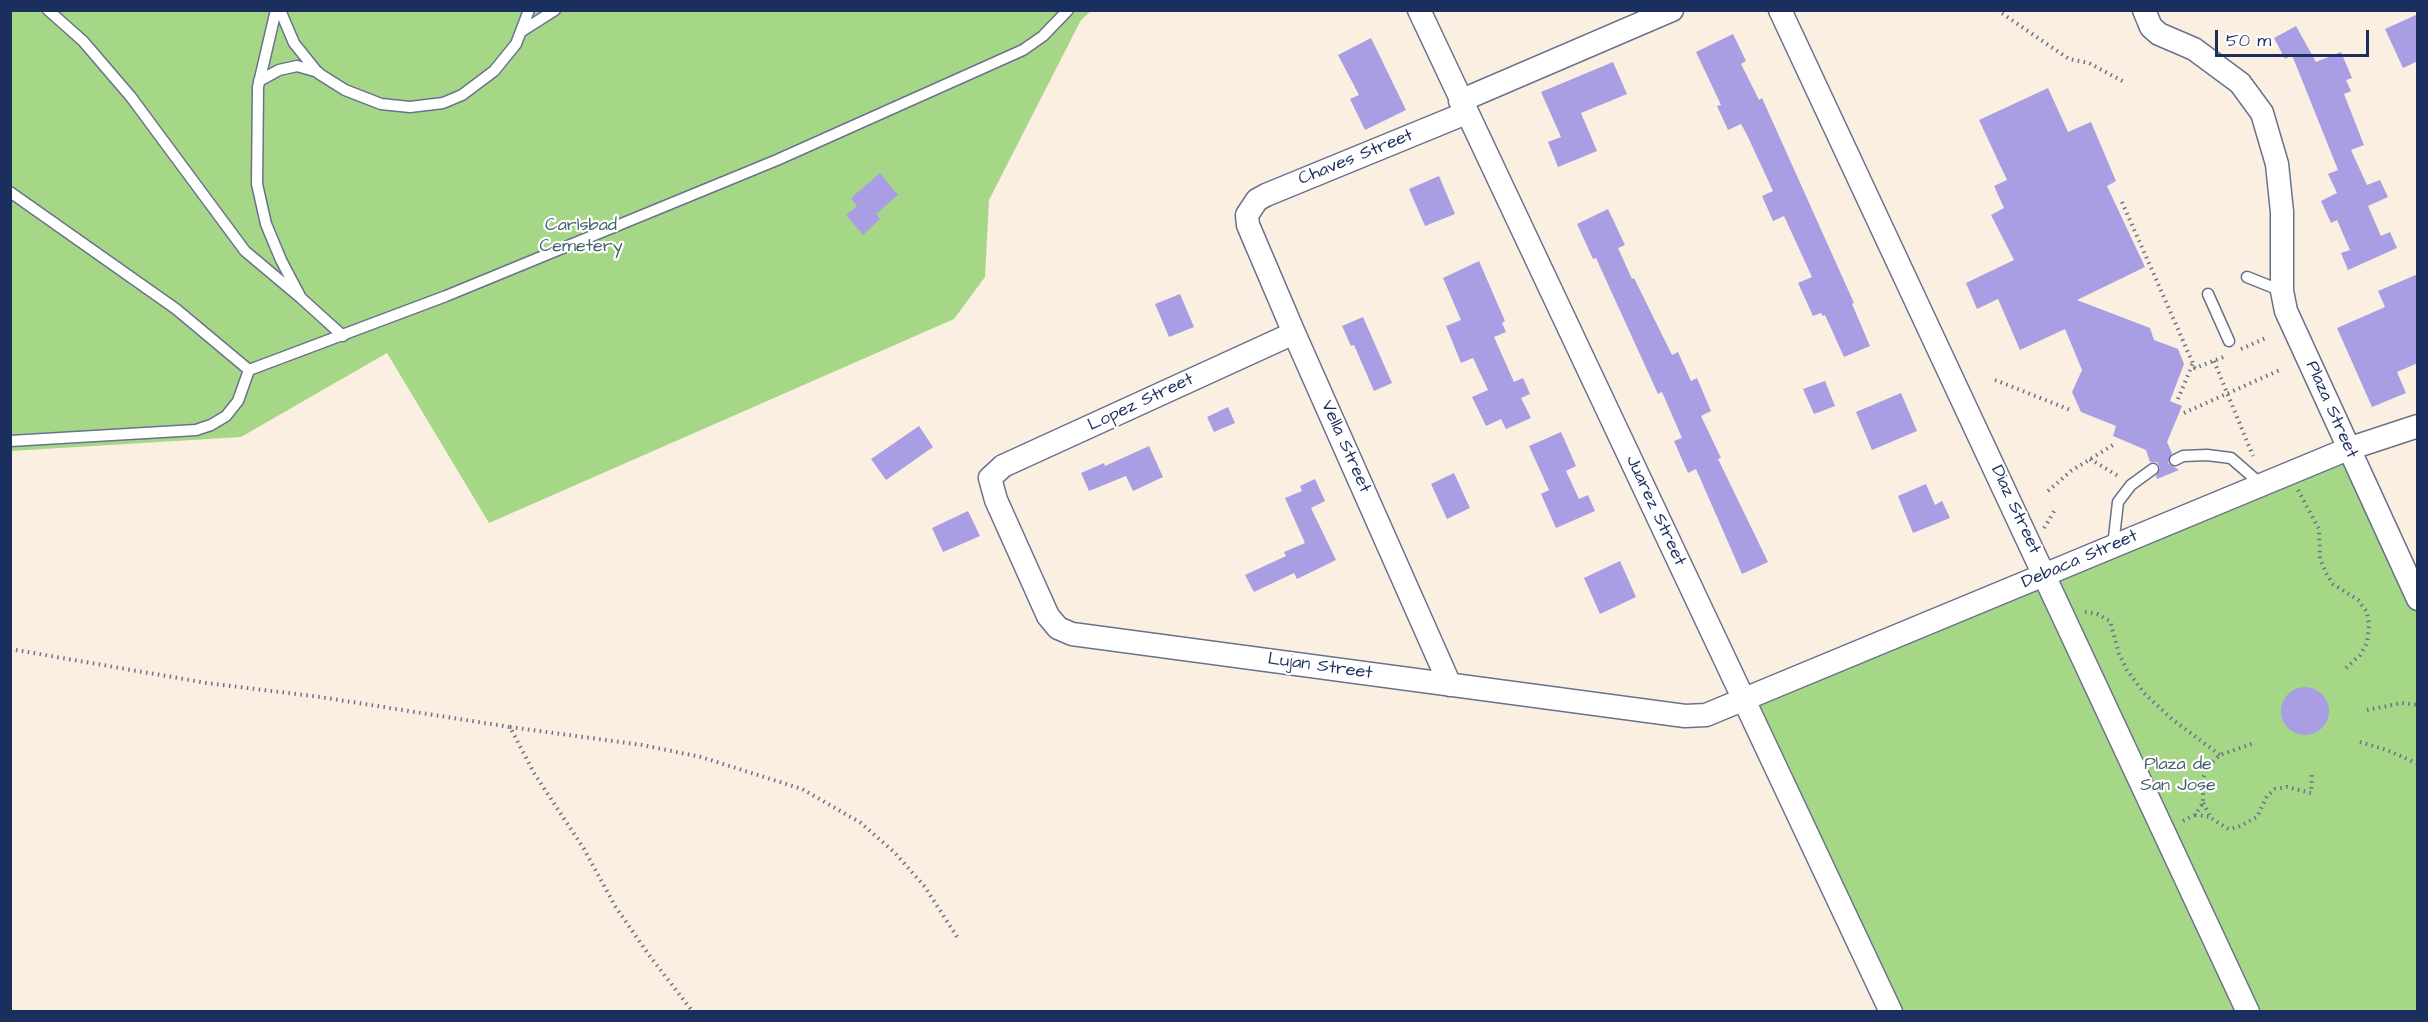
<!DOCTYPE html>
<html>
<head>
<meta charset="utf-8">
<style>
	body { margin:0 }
	#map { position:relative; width:2428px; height:1022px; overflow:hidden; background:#faefe1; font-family:"Architects Daughter",sans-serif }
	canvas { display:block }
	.frame { position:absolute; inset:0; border:12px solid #1b2f5e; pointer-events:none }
	.scale { position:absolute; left:2215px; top:30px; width:154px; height:27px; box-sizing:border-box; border:3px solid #1b2f5e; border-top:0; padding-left:8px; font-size:18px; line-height:21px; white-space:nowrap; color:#1b2f5e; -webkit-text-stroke:4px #fff; paint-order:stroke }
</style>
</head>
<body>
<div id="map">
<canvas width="2428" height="1022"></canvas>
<div class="frame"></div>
<div class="scale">50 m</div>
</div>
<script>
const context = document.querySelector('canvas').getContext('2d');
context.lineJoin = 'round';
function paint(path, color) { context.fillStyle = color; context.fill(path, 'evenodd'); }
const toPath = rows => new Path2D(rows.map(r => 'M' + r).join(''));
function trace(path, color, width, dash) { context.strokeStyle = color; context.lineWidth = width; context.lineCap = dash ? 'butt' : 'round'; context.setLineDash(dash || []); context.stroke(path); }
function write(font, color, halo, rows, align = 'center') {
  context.font = font + ' "Architects Daughter",sans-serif'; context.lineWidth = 4.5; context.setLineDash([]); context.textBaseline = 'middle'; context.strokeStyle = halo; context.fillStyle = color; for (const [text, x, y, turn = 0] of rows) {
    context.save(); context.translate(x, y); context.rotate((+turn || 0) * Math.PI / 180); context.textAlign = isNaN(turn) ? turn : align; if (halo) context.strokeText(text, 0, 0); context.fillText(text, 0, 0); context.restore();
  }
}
const green = toPath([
	[11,11,1091,11,1081,20,989,200,985,277,954,319,489,523,387,353,241,437,11,451],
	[2348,449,2417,599,2417,1011,1891,1011,1744,699]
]);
const building = toPath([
	[2418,14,2418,61,2403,68,2385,29],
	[2296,26,2316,62,2341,52,2352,78,2346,80,2351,91,2344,94,2364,145,2351,150,2367,185,2380,180,2388,197,2368,206,2381,236,2390,232,2397,248,2348,270,2341,253,2350,250,2337,220,2331,223,2321,201,2337,193,2328,174,2338,170,2292,55,2285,59,2274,38],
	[1733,34,1746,61,1741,64,1759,100,1762,98,1854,303,1852,304,1870,346,1844,357,1825,315,1823,316,1821,313,1813,316,1798,283,1812,277,1784,216,1773,221,1762,196,1773,191,1747,135,1741,124,1728,130,1717,106,1721,105,1696,52],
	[1371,38,1406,110,1365,130,1350,99,1359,95,1338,55],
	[1613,62,1627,94,1581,113,1597,151,1558,167,1548,142,1561,137,1541,92],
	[2048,88,2068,132,2091,122,2116,181,2107,186,2145,267,2077,300,2150,328,2154,340,2178,349,2184,364,2170,401,2182,406,2167,442,2172,453,2168,463,2179,470,2157,479,2156,476,2160,468,2157,462,2150,462,2146,450,2113,436,2116,426,2081,412,2072,392,2082,370,2065,329,2020,350,1998,299,1977,309,1966,283,2014,260,1991,215,2004,208,1994,186,2007,180,1979,120],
	[880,173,898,195,876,214,880,219,863,235,846,215,857,206,851,198],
	[1439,176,1455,214,1425,226,1409,189],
	[1608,209,1625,245,1618,248,1632,279,1634,278,1672,355,1678,352,1691,381,1697,378,1711,411,1701,416,1721,458,1718,459,1768,562,1742,574,1696,469,1688,473,1674,441,1682,438,1662,392,1658,394,1596,258,1593,259,1577,224],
	[1479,261,1505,321,1502,323,1506,332,1494,337,1514,382,1523,378,1530,394,1521,398,1531,418,1506,429,1501,419,1486,426,1472,397,1488,390,1473,358,1461,363,1446,326,1461,320,1443,278],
	[2418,274,2418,363,2397,372,2406,393,2372,407,2337,328,2385,307,2378,291],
	[1180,294,1194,327,1169,337,1155,304],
	[1363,317,1392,383,1374,391,1354,345,1351,346,1342,326],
	[1825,381,1835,406,1814,414,1803,389],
	[1901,393,1917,431,1872,450,1856,412],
	[1228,407,1235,423,1214,432,1207,417],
	[919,426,933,447,886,480,871,459],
	[1561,432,1576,466,1566,471,1579,499,1588,495,1595,511,1556,528,1541,494,1549,490,1529,446],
	[1149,446,1163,477,1133,491,1126,476,1089,491,1081,473,1104,463,1105,466],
	[1454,473,1470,508,1447,519,1431,484],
	[1315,479,1325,501,1311,508,1336,560,1297,579,1294,573,1254,592,1245,575,1286,556,1284,552,1305,543,1285,498,1302,491,1300,486],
	[1926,484,1935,505,1942,501,1950,518,1913,533,1898,496],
	[968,511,980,536,943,552,932,528],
	[1620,561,1636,597,1600,614,1584,578],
	'2281 711a24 24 0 1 1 48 0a24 24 0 1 1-48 0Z'
]);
const path = toPath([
	[1997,10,2069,59,2089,63,2126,83],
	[2122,202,2195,368,2226,356],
	[2241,349,2268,337],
	[2214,361,2253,456],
	[1995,380,2073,411],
	[2178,399,2193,363],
	[2184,413,2282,369],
	[2090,459,2120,477],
	[2298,490,2319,529,2320,559,2326,573,2333,584,2358,600,2367,612,2369,626,2367,643,2360,655,2345,669],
	[2048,491,2071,471,2113,445],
	[2044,528,2056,508],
	[2085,612,2097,614,2110,621,2119,654,2127,670,2144,693,2173,720,2220,755],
	[10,649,207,683,320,697,510,727,534,773,584,849,615,906,649,955,693,1012],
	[2367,710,2402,703,2418,705],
	[510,727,642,745,701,757,802,789,861,823,895,853,925,887,959,940],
	[2360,742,2387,750,2418,764],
	[2203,803,2211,818,2220,824,2229,829,2238,827,2257,817,2267,796,2275,789,2287,787,2311,793,2312,775],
	[2195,815,2211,817],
	[2183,821,2195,815,2203,803,2203,778,2209,765,2220,755,2254,743]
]);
const service = toPath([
	[48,10,83,41,131,97,245,251,301,298],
	[276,10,258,87,257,184,266,224,281,260,301,298,343,336],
	[280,10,294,43,318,73,345,90,381,104,410,107,443,103,462,95,494,71,516,44,529,10],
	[522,31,555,10],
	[259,81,279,70,297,66,318,72],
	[10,192,176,309,249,370],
	[2247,277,2282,291],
	[2208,294,2229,341],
	[10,441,196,430,211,425,226,416,238,401,249,370,446,296,777,160,1023,50,1043,36,1068,10],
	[2175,460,2183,456,2207,455,2231,458,2262,485],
	[2113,546,2118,502,2131,485,2153,469]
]);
const minor = toPath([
	[1419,10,1891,1012],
	[1780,10,2248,1012],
	[2144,10,2151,27,2159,34,2194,49,2240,83,2262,113,2277,164,2282,212,2282,291,2286,311,2418,599],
	[1460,101,1672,10],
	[1294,333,1003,466,990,478,996,500,1048,616,1058,628,1072,634,1685,716,1706,715,2348,449,2418,426],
	[1450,685,1294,333,1248,225,1247,215,1257,200,1266,195,1466,113]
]);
const streetNames = [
	["Chaves Street",1356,158,-22],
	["Lopez Street",1141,403,-25],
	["Plaza Street",2331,410,66],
	["Vella Street",1345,447,66],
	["Diaz Street",2015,510,65],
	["Juarez Street",1655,511,65],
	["Debaca Street",2080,560,-23],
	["Lujan Street",1320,667,8]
];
const parkNames = [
	["Carlsbad",581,226],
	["Cemetery",581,247],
	["Plaza de",2178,765],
	["San Jose",2178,786]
];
paint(green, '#a6d786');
paint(building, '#a99ee4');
trace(service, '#69728c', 13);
trace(minor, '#69728c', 25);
trace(path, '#69728c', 4, [1.5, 4.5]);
trace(service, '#fff', 10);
trace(minor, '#fff', 22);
write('18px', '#1b2f5e', '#fff', streetNames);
write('18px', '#45616a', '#fff', parkNames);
</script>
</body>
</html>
